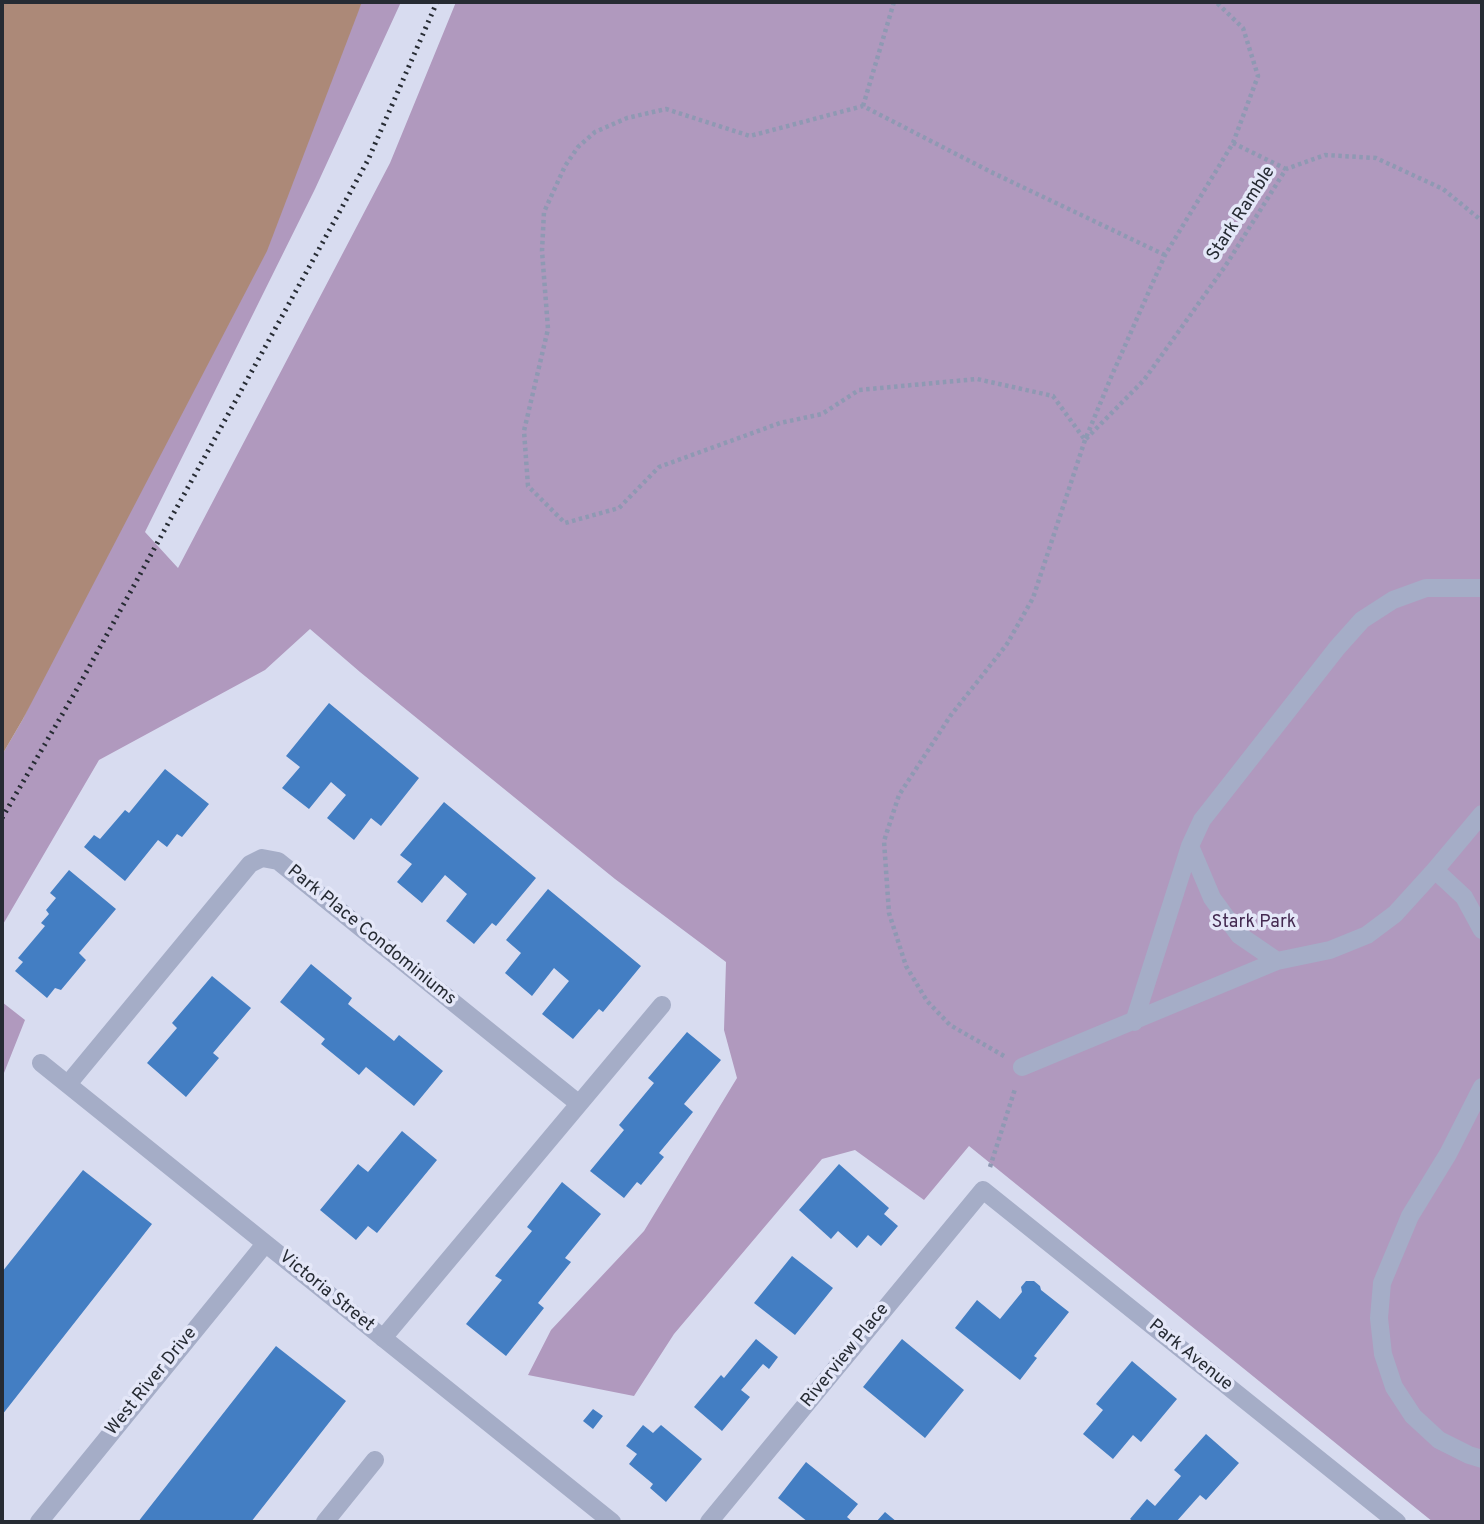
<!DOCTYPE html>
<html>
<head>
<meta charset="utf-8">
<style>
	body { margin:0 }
	#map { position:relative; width:1484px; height:1524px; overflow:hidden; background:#d8dcf0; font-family:Overpass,sans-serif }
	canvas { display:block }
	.frame { position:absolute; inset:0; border:4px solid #262b33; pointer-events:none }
</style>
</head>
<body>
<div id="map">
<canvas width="1484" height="1524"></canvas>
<div class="frame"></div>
</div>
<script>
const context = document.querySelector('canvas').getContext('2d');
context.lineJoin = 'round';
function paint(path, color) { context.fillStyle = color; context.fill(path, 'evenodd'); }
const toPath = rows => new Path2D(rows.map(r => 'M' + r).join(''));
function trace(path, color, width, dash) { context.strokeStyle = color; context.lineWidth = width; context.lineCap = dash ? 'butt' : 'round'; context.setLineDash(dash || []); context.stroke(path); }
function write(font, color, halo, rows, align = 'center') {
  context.font = font + ' Overpass,sans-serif'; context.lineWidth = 7; context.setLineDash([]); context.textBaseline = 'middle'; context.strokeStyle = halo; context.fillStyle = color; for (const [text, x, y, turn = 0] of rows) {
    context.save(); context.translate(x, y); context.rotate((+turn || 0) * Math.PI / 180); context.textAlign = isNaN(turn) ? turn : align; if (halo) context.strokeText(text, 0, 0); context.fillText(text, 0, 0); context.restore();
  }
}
const green = toPath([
	[362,2,401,2,315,189,145,532,178,568,390,163,456,2,1482,2,1482,1522,1433,1522,969,1146,924,1200,855,1150,822,1159,674,1334,634,1396,528,1375,551,1330,644,1231,737,1078,724,1030,726,962,615,879,360,672,310,629,265,670,99,760,2,926,2,755,23,719],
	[2,1002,25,1020,2,1078]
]);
const water = toPath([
	[2,2,362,2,267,251,23,719,2,755]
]);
const building = toPath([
	[329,703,419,778,381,826,371,818,354,840,327,818,346,795,331,782,309,809,282,788,300,767,286,756],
	[165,769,209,804,182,837,177,834,167,847,158,840,125,881,84,847,94,835,100,839,125,810,129,813],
	[444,802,536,878,496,926,492,923,474,944,446,921,467,894,445,875,422,903,397,882,412,864,400,855],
	[69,870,116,909,79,953,86,960,61,990,55,988,47,998,15,971,23,962,18,958,45,926,41,923,49,914,46,910,56,898,50,893],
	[548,889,641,966,603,1012,599,1009,573,1039,542,1014,569,981,554,968,532,996,505,973,521,953,506,940],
	[311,964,352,998,348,1004,394,1041,399,1035,443,1071,414,1106,366,1067,359,1075,321,1044,325,1039,280,1002],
	[212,976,251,1008,213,1053,219,1058,186,1097,147,1063,177,1028,172,1023],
	[687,1032,721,1060,684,1104,693,1112,659,1153,664,1157,641,1185,637,1182,624,1198,590,1171,624,1130,619,1125,654,1083,648,1078],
	[402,1131,437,1160,377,1233,368,1226,356,1240,320,1210,358,1164,368,1172],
	[839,1164,889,1208,884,1214,898,1226,881,1246,868,1235,857,1248,838,1231,831,1239,799,1210],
	[83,1170,152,1224,2,1415,2,1272],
	[562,1182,601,1214,565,1258,571,1262,538,1303,544,1308,506,1356,466,1324,502,1280,495,1276,532,1231,527,1227],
	[792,1256,833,1288,795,1335,754,1303],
	[1026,1281,1034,1281,1040,1286,1041,1290,1069,1312,1034,1356,1037,1358,1020,1380,955,1328,977,1300,1000,1319,1022,1292,1021,1287],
	[756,1339,778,1357,769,1369,763,1364,741,1390,750,1397,722,1431,694,1407,721,1375,724,1378],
	[902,1339,964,1390,925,1438,863,1387],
	[276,1346,346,1401,251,1522,138,1522],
	[1132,1361,1177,1399,1141,1442,1133,1435,1113,1459,1083,1434,1103,1410,1096,1404],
	[593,1409,603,1416,593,1429,583,1421],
	[643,1425,653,1433,661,1425,702,1459,666,1502,650,1488,653,1484,629,1464,637,1454,626,1446],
	[1206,1434,1239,1463,1206,1500,1200,1495,1176,1522,1134,1522,1130,1519,1147,1499,1155,1506,1181,1476,1174,1470],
	[806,1462,858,1504,847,1517,853,1522,808,1522,778,1498],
	[885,1512,897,1522,876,1522]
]);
const path = toPath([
	[863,106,894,2],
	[1233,143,1286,169],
	[1165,255,991,172,863,106,750,136,666,109,627,118,595,132,578,147,565,166,544,212,542,251,548,329,524,431,528,486,565,523,619,508,659,467,780,423,822,414,859,390,977,379,1053,396,1085,440,1144,380,1226,265,1286,169,1325,155,1376,158,1443,189,1482,221],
	[1004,1056,950,1025,927,1001,906,966,889,913,884,841,899,795,951,715,1007,644,1033,598,1085,440,1112,375,1165,255,1233,143,1258,76,1243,28,1216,2],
	[990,1167,1015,1089]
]);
const service = toPath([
	[1190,846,1212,898,1239,935,1277,961],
	[1435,870,1464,897,1482,930],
	[1134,1022,1190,846,1202,820,1337,648,1362,620,1393,600,1426,588,1482,588],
	[1022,1067,1277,961,1330,950,1367,935,1395,914,1435,870,1482,814],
	[68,1084,250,864,262,858,278,861,578,1103],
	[1482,1087,1448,1154,1410,1216,1382,1283,1379,1318,1383,1354,1394,1387,1413,1416,1439,1440,1469,1455,1482,1459],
	[383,1338,662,1005],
	[325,1522,375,1460]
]);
const minor = toPath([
	[41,1063,612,1522],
	[39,1522,265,1244],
	[709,1522,983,1190,1397,1522]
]);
const rail = toPath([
	[2,818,77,689,368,160,437,2]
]);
const streetNames = [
	["Stark Ramble",1242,214,-57],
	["Park Place Condominiums",371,936,39],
	["Victoria Street",326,1292,39],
	["Riverview Place",846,1356,-51],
	["Park Avenue",1190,1356,39],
	["West River Drive",152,1382,-51]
];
const parkNames = [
	["Stark Park",1254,923]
];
paint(green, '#b099be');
paint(water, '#ac8978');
paint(building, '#437ec3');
trace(path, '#8f99b3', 4.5, [3.5, 3.5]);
trace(service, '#a5adc7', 18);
trace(minor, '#a5adc7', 18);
trace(rail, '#262b33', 5, [2, 5]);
write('18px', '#262b33', '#e4e7f8', streetNames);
write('18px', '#442a51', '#e4e7f8', parkNames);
</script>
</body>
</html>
